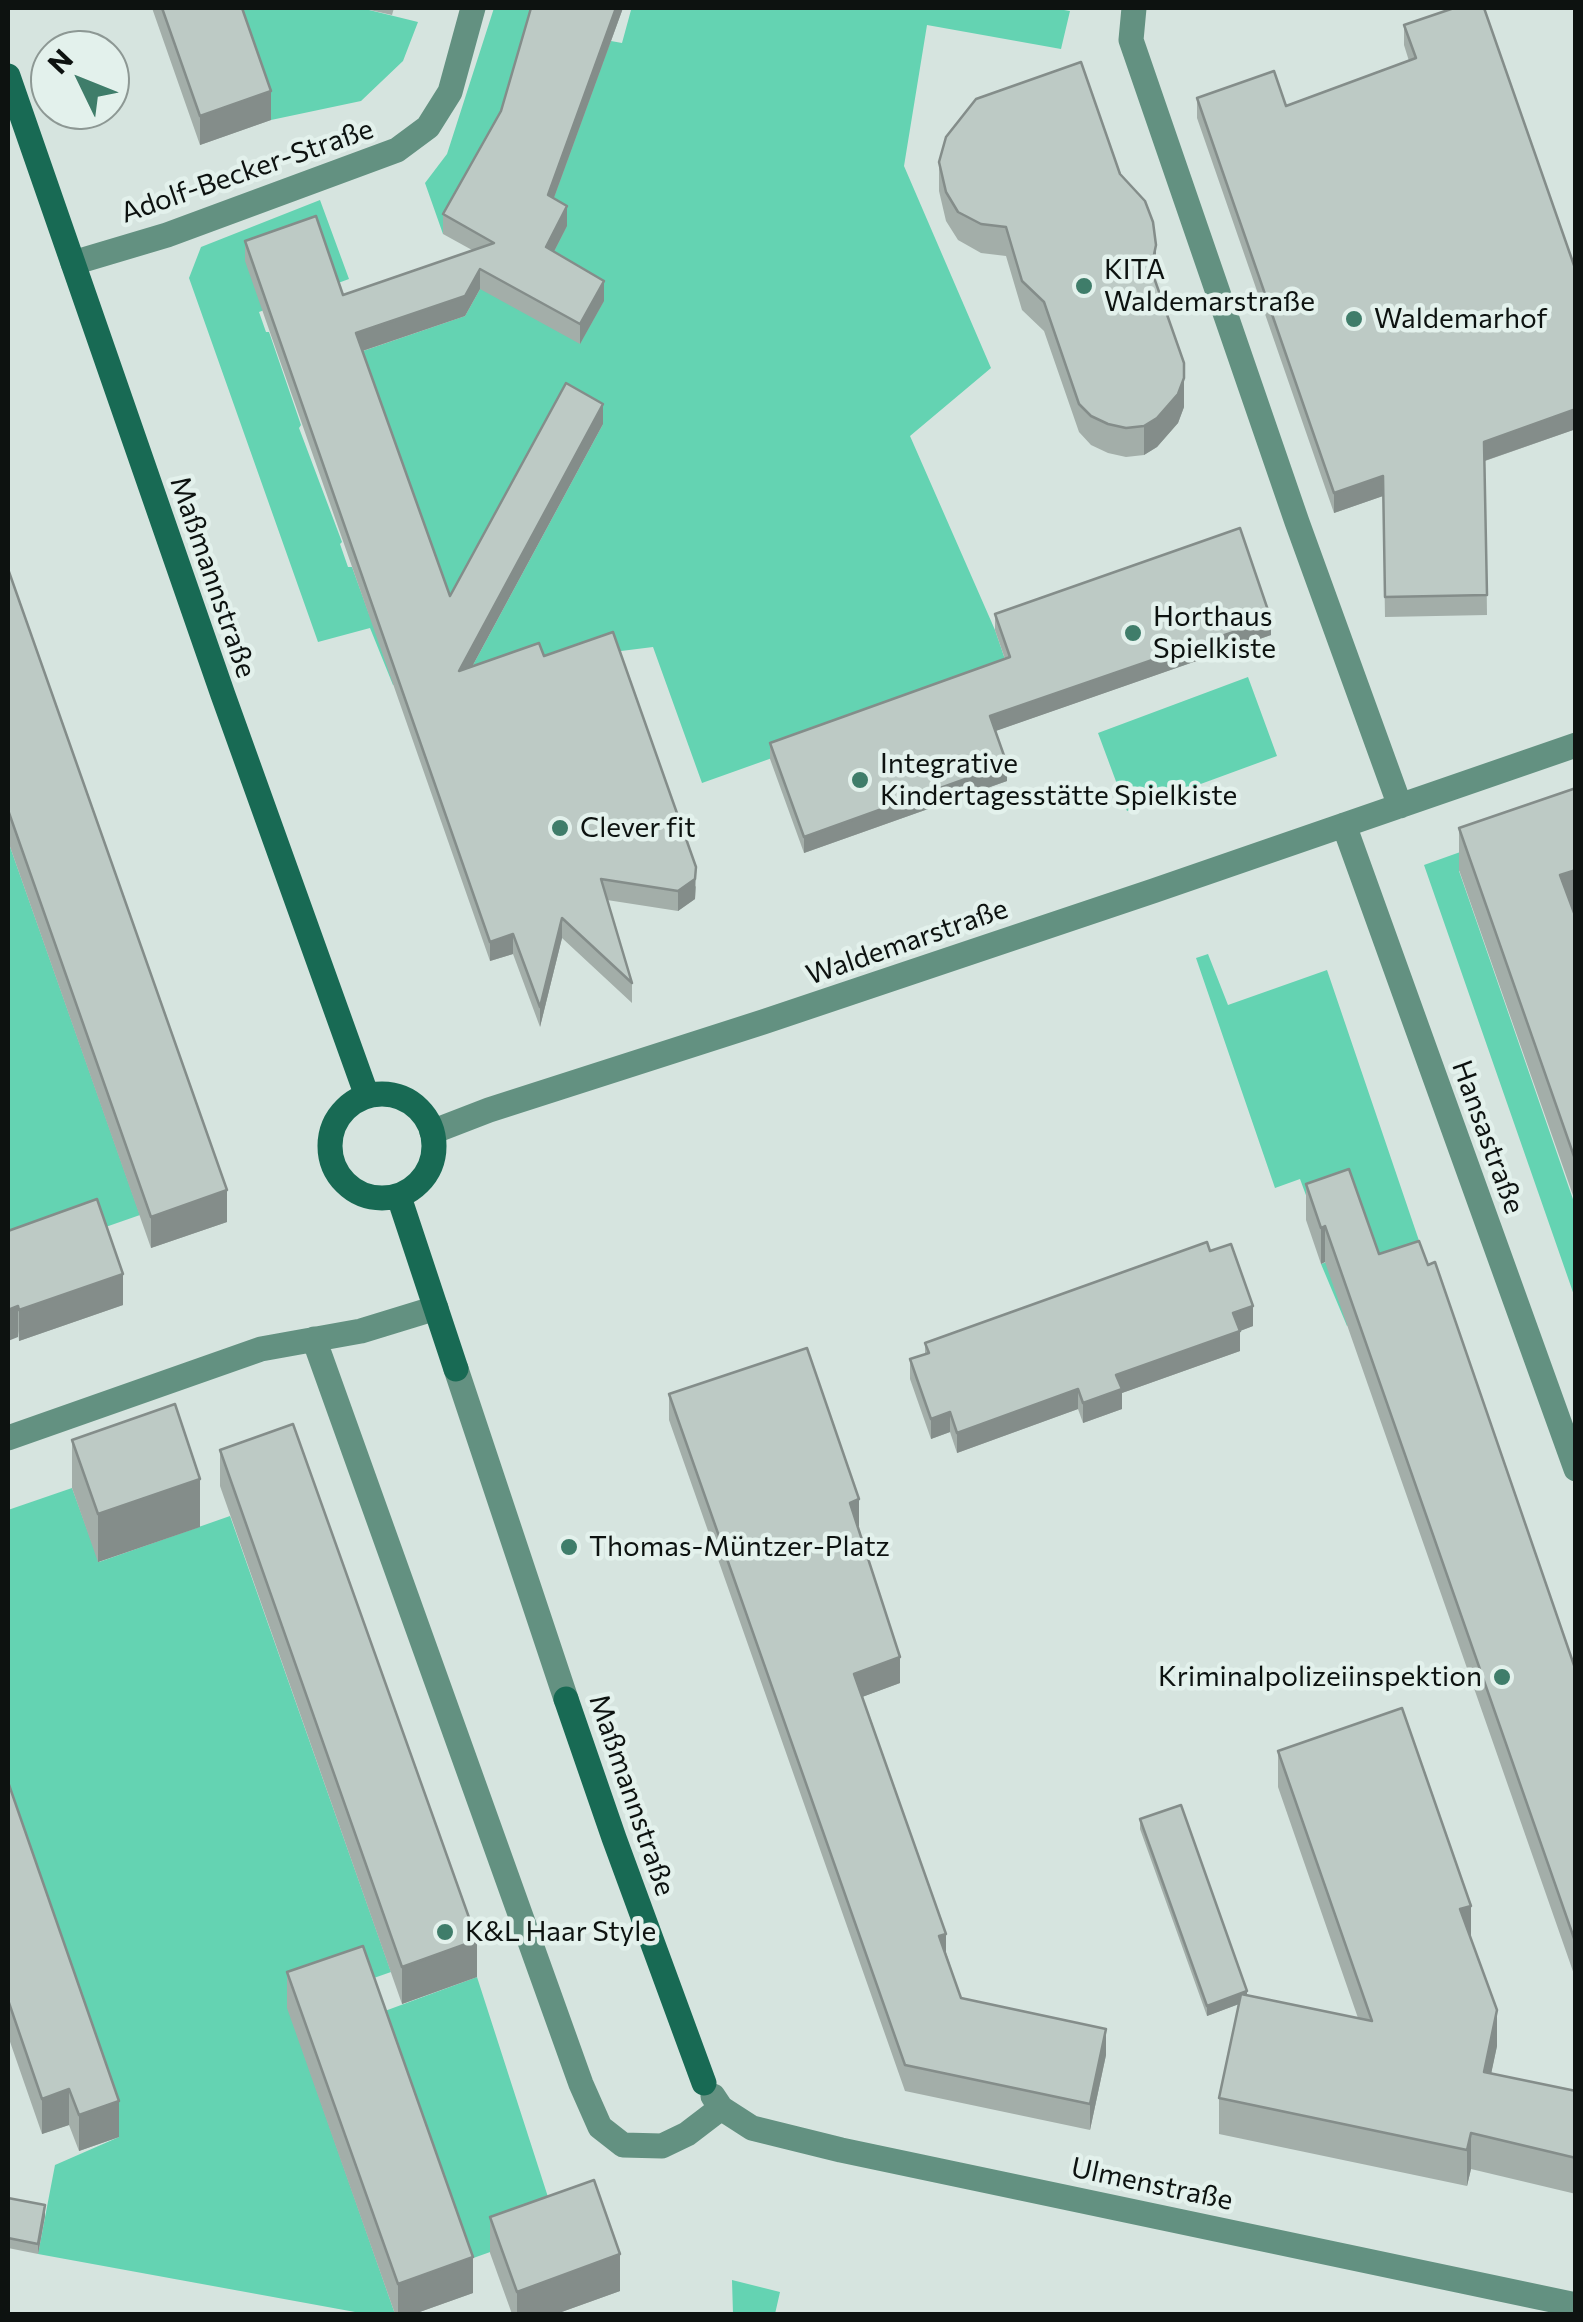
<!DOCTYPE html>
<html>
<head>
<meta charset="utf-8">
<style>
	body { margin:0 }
	#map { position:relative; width:1583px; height:2322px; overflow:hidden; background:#d6e4df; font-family:Commissioner,sans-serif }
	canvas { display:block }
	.frame { position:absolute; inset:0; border:10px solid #0d1210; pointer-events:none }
	.north { position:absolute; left:30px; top:30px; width:100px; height:100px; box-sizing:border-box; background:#e3f1ec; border:2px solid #8d9894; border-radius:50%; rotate:313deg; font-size:28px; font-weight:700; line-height:40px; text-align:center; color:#0d1210 }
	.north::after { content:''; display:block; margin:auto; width:35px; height:45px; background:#3f7d6a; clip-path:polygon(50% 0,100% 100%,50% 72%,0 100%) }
</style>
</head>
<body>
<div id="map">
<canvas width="1583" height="2322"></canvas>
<div class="frame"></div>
<div class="north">N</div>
</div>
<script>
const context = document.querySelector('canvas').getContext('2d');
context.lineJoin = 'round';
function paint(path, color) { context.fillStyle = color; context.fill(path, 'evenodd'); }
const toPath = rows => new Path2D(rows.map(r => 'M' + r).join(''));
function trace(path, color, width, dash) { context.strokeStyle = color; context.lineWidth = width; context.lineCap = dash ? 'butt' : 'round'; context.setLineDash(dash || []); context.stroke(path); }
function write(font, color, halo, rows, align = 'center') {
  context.font = font + ' Commissioner,sans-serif'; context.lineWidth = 9; context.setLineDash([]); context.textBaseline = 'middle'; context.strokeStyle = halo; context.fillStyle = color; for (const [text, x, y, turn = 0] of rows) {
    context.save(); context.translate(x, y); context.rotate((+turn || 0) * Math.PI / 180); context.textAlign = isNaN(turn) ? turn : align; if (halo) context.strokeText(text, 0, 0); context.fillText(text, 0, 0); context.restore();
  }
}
const green = toPath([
	[232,8,361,8,418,22,403,61,361,101,271,120],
	[494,8,538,8,501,130,443,234,425,183,447,154],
	[623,8,1052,8,1070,11,1061,49,927,25,904,166,991,368,910,436,995,630,1009,671,974,686,702,783,653,647,613,652,459,691,603,424,417,676,393,685,370,628,318,642,189,278,201,247,320,200,349,279,259,312,266,332,269,332,301,425,299,428,342,542,340,544,348,567,352,567,369,614,357,353,465,316,480,289,507,270,540,209,611,41,622,43,631,10],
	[1248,677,1277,756,1127,811,1098,733],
	[1530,827,1459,871,1575,1205,1575,1298,1424,865],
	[8,841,140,1215,8,1261],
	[1208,954,1228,1005,1327,970,1430,1273,1347,1326,1321,1264,1364,1249,1314,1217,1300,1179,1275,1188,1196,958],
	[72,1488,99,1562,230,1516,391,1972,288,2008,395,2314,366,2314,38,2254,55,2165,119,2137,8,1818,8,1510],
	[477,1977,558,2228,462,2262,374,2015],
	[732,2280,780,2292,775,2314,733,2314]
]);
const street = toPath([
	[1134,8,1131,40,1297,522,1400,806],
	[73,263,167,235,397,150,428,127,450,92,473,8],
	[1344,825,1576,1469],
	[432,1132,489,1110,763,1022,1153,891,1576,745],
	[314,1339,581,2084,600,2127,623,2145,662,2146,687,2134,721,2108],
	[456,1369,566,1699],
	[8,1438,261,1349,361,1331,436,1308],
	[713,2096,721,2108,752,2128,841,2150,1576,2305]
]);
const secondary = toPath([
	[8,76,223,695,367,1096],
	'330 1146a52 52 0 1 1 104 0a52 52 0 1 1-104 0Z',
	[399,1197,456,1369],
	[566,1699,614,1838,704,2083]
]);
const wall = toPath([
	[152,8,242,8,271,120,200,145],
	[361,8,394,8,392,15],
	[623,8,554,198,567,226,554,252,604,301,580,344,480,289,465,316,363,351,450,596,603,424,472,666,544,656,696,887,695,899,678,911,607,900,632,983,632,1003,562,938,540,1027,513,954,490,961,245,261,245,241,343,295,472,250,443,234,443,214,501,111],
	[1404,25,1576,429,1485,461,1487,615,1385,617,1383,496,1334,513,1197,118,1197,98,1286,106,1409,61,1404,45],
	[939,162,1156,273,1155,279,1184,407,1178,423,1157,447,1144,455,1126,457,1108,453,1091,445,1079,432,1044,331,1022,310,1006,256,981,253,958,240,946,221,939,191],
	[8,569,227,1222,151,1248,8,841],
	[995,614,1271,635,995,731,1007,781,804,853,770,759,770,743,1005,659,995,630],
	[1459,828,1574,912,1576,918,1576,1204,1459,870],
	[1306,1184,1379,1254,1576,1671,1576,1980,1325,1262,1321,1264,1306,1220],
	[8,1231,123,1305,19,1341],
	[1210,1251,1253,1326,1240,1331,1240,1351,1122,1393,1122,1409,1083,1423,1078,1409,957,1453,950,1432,931,1439,910,1379,910,1359,925,1354,925,1343],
	[669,1394,859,1526,857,1526,900,1683,862,1697,961,1998,1106,2055,1090,2130,905,2091,669,1420],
	[72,1440,200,1527,98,1562,72,1488],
	[220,1450,477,1977,402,2004,220,1486],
	[1278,1751,1471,1938,1497,2046,1491,2073,1576,2091,1576,2194,1471,2169,1467,2186,1219,2134,1219,2098,1239,2004,1207,2016,1140,1829,1140,1819,1247,1995,1358,2018,1278,1787],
	[8,1782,119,2137,79,2151,69,2125,42,2134,8,2036],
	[287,1972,473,2293,414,2314,395,2314,287,2008],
	[8,2198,45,2216,38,2254,8,2248],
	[490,2217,620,2291,556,2314,512,2314,490,2253]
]);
const shadedWall = toPath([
	[616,8,623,8,548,214,548,195],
	[271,91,271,120,200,145,200,116],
	[567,206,567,226,546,267,546,247],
	[1156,245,1156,273,1151,298,1151,269],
	[480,269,480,289,465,316,356,353,356,333],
	[604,281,604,301,580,344,580,324],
	[1184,363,1184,407,1178,423,1157,447,1144,455,1144,426],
	[603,404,603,424,459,691,459,671],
	[1576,409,1576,429,1484,461,1484,442],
	[1383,476,1383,496,1334,513,1334,493],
	[1271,619,1271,635,990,733,990,716],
	[1007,764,1007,781,804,853,804,837],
	[696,867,695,899,678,911,678,891],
	[1576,870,1576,912,1560,917,1560,875],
	[562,918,562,938,540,1027,540,1007],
	[513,934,513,954,490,961,490,942],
	[227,1190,227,1222,151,1248,151,1217],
	[1325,1226,1325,1262,1321,1264,1321,1228],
	[123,1274,123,1305,19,1341,19,1310],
	[18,1306,18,1337,8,1341,8,1310],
	[1253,1306,1253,1326,1240,1331,1240,1351,1122,1393,1122,1409,1083,1423,1083,1403,1116,1375,1233,1313],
	[1078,1389,1078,1409,957,1453,957,1433],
	[950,1412,950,1432,931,1439,931,1419],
	[200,1479,200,1527,98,1562,98,1514],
	[859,1499,859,1526,850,1529,850,1503],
	[900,1657,900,1683,854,1700,854,1674],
	[1471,1906,1471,1942,1460,1909],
	[946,1934,946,1960,939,1936],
	[477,1940,477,1977,402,2004,402,1967],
	[1247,1991,1247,2001,1207,2016,1207,2006],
	[1497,2010,1497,2046,1484,2108,1484,2072],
	[1106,2029,1106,2055,1090,2130,1090,2104],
	[69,2089,69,2125,42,2134,42,2099],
	[119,2101,119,2137,79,2151,79,2115],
	[1471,2133,1471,2169,1467,2186,1467,2150],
	[45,2205,45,2216,38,2254,38,2244],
	[620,2254,620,2291,556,2314,517,2314,517,2292],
	[473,2257,473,2293,414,2314,398,2314,398,2284]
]);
const building = toPath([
	[162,8,242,8,271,91,200,116,162,8],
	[531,8,616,8,548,195,567,206,546,247,604,281,580,324,480,269,465,296,356,333,450,596,566,383,603,404,459,671,539,643,544,656,613,632,696,867,695,879,678,891,601,879,632,983,562,918,540,1007,513,934,490,942,245,241,316,216,343,295,494,243,443,214,501,111,531,8],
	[1454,8,1484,8,1576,271,1576,409,1484,442,1487,595,1385,597,1383,476,1334,493,1197,98,1274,71,1286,106,1416,58,1404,25,1454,8],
	[1081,62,1120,174,1145,201,1153,222,1156,245,1151,269,1184,363,1184,378,1178,394,1157,418,1144,426,1126,428,1108,424,1091,416,1079,404,1044,302,1022,281,1006,227,981,224,958,212,946,192,939,162,946,137,976,99,1081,62],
	[1240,528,1271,619,990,716,1007,764,804,837,770,743,1010,657,995,614,1240,528],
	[8,569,227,1190,151,1217,8,810,8,569],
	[1576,788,1576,870,1560,875,1576,918,1576,1162,1459,828,1576,788],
	[1349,1169,1379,1254,1419,1241,1428,1265,1435,1262,1576,1671,1576,1944,1325,1226,1321,1228,1306,1184,1349,1169],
	[97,1199,123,1274,19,1310,18,1306,8,1310,8,1231,97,1199],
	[1207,1242,1210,1251,1231,1244,1253,1306,1233,1313,1240,1331,1116,1375,1122,1389,1083,1403,1078,1389,957,1433,950,1412,931,1419,910,1359,929,1353,925,1343,1207,1242],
	[807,1348,859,1499,850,1503,900,1657,854,1674,946,1934,939,1936,961,1998,1106,2029,1090,2104,905,2065,669,1394,807,1348],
	[175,1404,200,1479,98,1514,72,1440,175,1404],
	[293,1424,477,1940,402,1967,220,1450,293,1424],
	[1402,1708,1471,1906,1460,1909,1497,2010,1484,2072,1576,2091,1576,2158,1471,2133,1467,2150,1219,2098,1241,1994,1372,2021,1278,1751,1402,1708],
	[8,1782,119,2101,79,2115,69,2089,42,2099,8,2000,8,1782],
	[1181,1805,1247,1991,1207,2006,1140,1819,1181,1805],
	[363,1946,473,2257,398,2284,287,1972,363,1946],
	[594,2180,620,2254,517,2292,490,2217,594,2180],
	[8,2198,45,2205,38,2244,8,2238,8,2198]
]);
const markers = [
	[1084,286,10,"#3f7d6a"],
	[1354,319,10,"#3f7d6a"],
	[1133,633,10,"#3f7d6a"],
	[860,780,10,"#3f7d6a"],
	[560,828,10,"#3f7d6a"],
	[569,1547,10,"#3f7d6a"],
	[1502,1677,10,"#3f7d6a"],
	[445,1932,10,"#3f7d6a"]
];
const streetNames = [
	["Adolf-Becker-Straße",247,171,-19],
	["Maßmannstraße",213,577,71],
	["Waldemarstraße",907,942,-19],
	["Hansastraße",1488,1137,70],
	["Maßmannstraße",632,1795,71],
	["Ulmenstraße",1152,2184,12]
];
const poiNames = [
	["KITA",1104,270],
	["Waldemarstraße",1104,302],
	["Waldemarhof",1374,319],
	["Horthaus",1153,617],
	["Spielkiste",1153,649],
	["Integrative",880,764],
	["Kindertagesstätte Spielkiste",880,796],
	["Clever fit",580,828],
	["Thomas-Müntzer-Platz",589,1547],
	["Kriminalpolizeiinspektion",1482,1677,"right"],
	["K&L Haar Style",465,1932]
];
paint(green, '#64d3b2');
trace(street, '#639181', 25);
trace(secondary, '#186a54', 25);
paint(wall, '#a3aea9');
paint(shadedWall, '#848d8a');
paint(building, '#bdcac5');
trace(building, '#848d8a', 2.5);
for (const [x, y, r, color] of markers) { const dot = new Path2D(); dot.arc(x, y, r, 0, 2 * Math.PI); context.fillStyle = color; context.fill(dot); trace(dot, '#e3f1ec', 4); }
write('28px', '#0d1210', '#e3f1ec', streetNames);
write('28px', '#0d1210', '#e3f1ec', poiNames, 'left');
</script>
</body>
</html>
